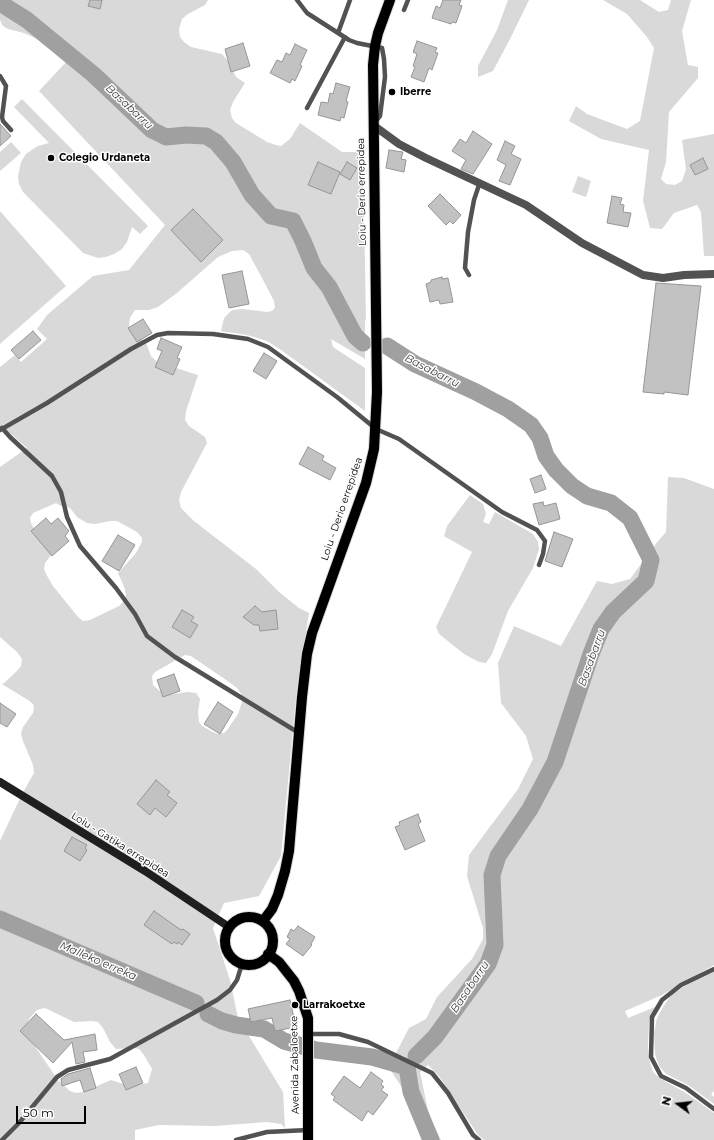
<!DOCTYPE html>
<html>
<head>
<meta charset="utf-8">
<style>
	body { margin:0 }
	#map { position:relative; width:714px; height:1140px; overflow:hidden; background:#fff; font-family:Montserrat,sans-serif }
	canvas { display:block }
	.north { position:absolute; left:658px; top:1084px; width:40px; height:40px; -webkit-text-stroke:3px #fff; paint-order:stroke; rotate:285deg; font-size:11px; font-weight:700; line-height:16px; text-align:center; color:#000 }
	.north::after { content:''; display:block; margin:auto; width:14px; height:18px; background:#000; clip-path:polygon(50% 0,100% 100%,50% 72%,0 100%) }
	.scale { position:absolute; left:16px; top:1106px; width:70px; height:18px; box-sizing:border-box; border:2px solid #000; border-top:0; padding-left:5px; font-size:12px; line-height:14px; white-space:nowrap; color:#000; -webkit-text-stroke:3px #fff; paint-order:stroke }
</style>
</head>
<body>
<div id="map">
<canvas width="714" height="1140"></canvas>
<div class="north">N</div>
<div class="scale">50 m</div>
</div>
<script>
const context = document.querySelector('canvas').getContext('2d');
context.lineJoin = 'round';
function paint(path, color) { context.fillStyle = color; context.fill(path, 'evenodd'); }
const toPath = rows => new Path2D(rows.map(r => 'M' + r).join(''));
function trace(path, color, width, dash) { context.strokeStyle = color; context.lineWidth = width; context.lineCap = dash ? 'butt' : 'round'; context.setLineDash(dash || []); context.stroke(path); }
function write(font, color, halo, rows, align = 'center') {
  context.font = font + ' Montserrat,sans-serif'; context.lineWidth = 3; context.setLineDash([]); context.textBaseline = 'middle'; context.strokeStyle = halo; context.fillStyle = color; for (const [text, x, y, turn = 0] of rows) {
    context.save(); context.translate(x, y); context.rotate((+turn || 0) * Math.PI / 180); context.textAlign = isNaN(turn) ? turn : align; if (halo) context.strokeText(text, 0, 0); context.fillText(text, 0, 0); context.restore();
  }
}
const green = toPath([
	[0,0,208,0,205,5,188,14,182,19,179,29,180,37,184,42,191,47,222,54,228,61,236,77,245,83,233,102,230,110,232,118,236,123,267,142,276,145,281,146,290,139,300,123,342,152,363,152,366,322,365,318,365,359,331,339,333,347,365,368,365,411,281,350,267,341,247,335,221,331,224,318,232,310,243,309,267,312,272,311,275,308,274,301,261,276,249,254,243,250,232,251,218,257,177,293,158,307,149,310,135,310,130,318,129,325,130,329,133,334,146,343,151,356,157,362,198,375,186,411,185,420,189,426,205,437,207,443,181,492,179,500,181,508,194,521,256,569,279,592,299,608,309,613,296,697,281,856,259,896,224,903,213,928,230,980,238,1018,283,1092,285,1128,281,1124,267,1122,215,1126,159,1125,135,1130,135,1140,0,1140,0,841,22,794,34,773,33,765,23,741,21,734,23,727,33,713,34,708,33,704,28,700,0,683,3,684,17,671,21,666,22,659,17,652,0,637,0,467,27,448,11,434,0,429,0,367,15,355,21,362,47,339,37,329,47,315,93,276,129,270,165,225,39,91,68,60,35,38,24,33,8,29,3,26,0,20],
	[56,503,61,506,70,508,77,517,87,523,95,524,110,521,117,521,137,532,142,538,142,542,136,553,118,573,125,589,126,596,124,601,119,606,90,620,83,621,78,617,53,586,46,574,44,569,45,563,52,554,35,531,31,523,30,518,33,513],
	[185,655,191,656,229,682,237,688,242,695,242,702,238,714,227,730,224,733,218,734,213,732,202,726,199,722,198,712,200,699,196,693,188,692,167,695,162,693,153,685,152,676,155,672],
	[45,1008,74,1022,92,1021,98,1022,103,1028,110,1042,116,1049,134,1048,139,1049,144,1055,152,1069,148,1083,129,1086,111,1080,83,1092,76,1093,70,1091,58,1080,32,1042,27,1024,29,1019,36,1011,40,1009],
	[508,0,529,0,510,39,493,71,478,77,478,66,497,30],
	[603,0,640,0,659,12,668,10,671,0,691,0,682,31,688,65,698,67,698,78,669,112,666,162,661,179,666,184,675,185,682,181,686,169,682,140,714,134,714,256,704,256,701,212,697,205,674,213,662,229,650,228,643,201,649,150,601,139,569,121,576,106,587,114,627,129,640,121,654,48,647,37,627,14],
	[22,99,148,226,140,234,132,227,127,242,122,249,114,254,106,257,98,258,83,253,23,192,19,184,18,176,21,162,26,154,33,149,38,146,49,143,14,107],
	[11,142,21,153,0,171,0,152],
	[578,176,591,181,586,197,572,192],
	[0,211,66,286,0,344],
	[668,477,684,478,714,489,714,965,662,995,625,1011,628,1018,655,1007,649,1021,648,1046,649,1059,653,1072,661,1079,686,1093,714,1113,714,1140,484,1140,478,1135,439,1076,428,1065,420,1072,430,1120,441,1140,422,1140,403,1089,391,1071,394,1057,409,1028,426,1019,437,997,472,959,483,939,483,928,467,876,469,855,518,789,533,759,526,736,501,703,498,663,514,626,561,646,597,581,612,584,630,579,658,541,666,532],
	[470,495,483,504,486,514,483,522,489,524,495,512,533,534,538,542,539,549,533,568,508,611,492,654,486,663,479,662,464,654,439,634,436,627,472,552,444,536,447,526],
	[714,970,714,1091,711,1094,714,1097,714,1104,688,1085,666,1074,659,1066,655,1054,654,1033,657,1018,663,1007,672,994,703,975]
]);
const river = toPath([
	[0,3,27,20,94,75,152,130,166,137,186,135,206,136,216,142,233,162,252,195,271,216,293,221,303,241,314,268,329,287,355,336,363,343],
	[387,346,415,364,476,392,508,409,531,425,540,438,546,456,556,470,572,486,587,496,611,503,630,518,651,560,646,581,613,612,601,629,591,654,555,762,530,809,498,856,492,875,495,945,488,964,435,1037,416,1056],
	[0,919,196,1003],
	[208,1014,222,1021,236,1025,264,1029,284,1041,316,1050,372,1057,407,1067],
	[407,1067,411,1092,431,1140]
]);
const building = toPath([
	[90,0,102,0,100,9,88,6,90,0],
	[443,0,461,0,459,5,462,6,456,23,452,22,451,24,432,18,436,6,440,8,443,0],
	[417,41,437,48,435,52,438,53,432,70,429,68,424,82,411,77,415,67,413,66,417,54,413,52,417,41],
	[243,43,250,66,231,72,225,49,243,43],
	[295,44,307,50,300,65,302,66,295,81,292,79,290,83,270,73,277,60,282,62,286,53,290,55,295,44],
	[336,83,350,87,346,101,348,102,344,118,341,117,340,121,318,115,321,102,328,103,330,93,333,94,336,83],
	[0,124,11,136,0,146,0,124],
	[473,131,492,144,473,174,461,169,466,160,452,151,460,139,466,143,473,131],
	[505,141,515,146,511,154,521,159,510,185,499,181,506,165,497,160,505,141],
	[389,150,403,152,401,159,406,160,404,172,386,168,389,150],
	[703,158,708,169,695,175,690,165,703,158],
	[318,162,340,172,331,194,308,185,318,162],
	[347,162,357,168,350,180,340,174,347,162],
	[440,194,461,215,453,224,450,221,446,225,428,206,440,194],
	[612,196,622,198,620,204,624,205,623,212,631,213,628,227,607,223,612,196],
	[193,209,223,240,201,262,171,230,193,209],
	[242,271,249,304,229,308,222,275,242,271],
	[442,277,442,279,448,278,453,302,440,304,439,300,430,302,426,284,431,282,431,280,442,277],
	[656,283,701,286,688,395,664,392,664,394,643,392,656,283],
	[143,319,152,333,137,342,128,328,143,319],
	[33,331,41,340,19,359,11,350,33,331],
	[161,338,182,347,177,358,180,359,173,375,155,367,162,351,157,349,161,338],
	[264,353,277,361,266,379,253,371,264,353],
	[308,447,324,456,322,460,336,468,330,480,299,464,308,447],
	[541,475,546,489,535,493,530,479,541,475],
	[543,502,544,506,556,503,560,519,539,525,533,504,543,502],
	[46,518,51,524,58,518,69,531,65,536,69,541,52,556,31,531,46,518],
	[554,532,573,539,562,567,545,561,554,532],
	[118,535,135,545,119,571,102,561,118,535],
	[255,606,262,612,276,610,278,629,260,631,259,625,254,625,243,617,255,606],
	[182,610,194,617,191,621,198,625,190,638,172,627,182,610],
	[174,674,180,691,163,697,157,680,174,674],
	[218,702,233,712,220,734,204,724,218,702],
	[0,703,16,714,7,727,0,723,0,703],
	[156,780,170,792,167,795,177,803,166,817,155,808,150,815,137,804,156,780],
	[418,814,421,822,418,824,425,841,405,850,395,827,400,825,399,822,418,814],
	[72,837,87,845,85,848,87,850,80,861,64,851,72,837],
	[154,911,181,930,183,929,190,934,182,945,178,942,177,944,174,942,172,944,144,925,154,911],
	[298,926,315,937,311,944,312,945,303,956,286,944,290,939,287,937,291,929,294,931,298,926],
	[290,1000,296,1027,275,1031,272,1018,251,1022,248,1009,290,1000],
	[36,1014,64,1040,95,1034,97,1050,83,1052,85,1062,76,1064,72,1042,53,1063,20,1031,36,1014],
	[136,1067,143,1083,126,1090,119,1074,136,1067],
	[90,1068,96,1088,84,1092,80,1080,62,1086,61,1079,68,1074,90,1068],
	[371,1072,383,1081,381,1084,384,1087,381,1090,388,1095,373,1115,368,1111,362,1121,333,1100,335,1097,331,1094,344,1076,360,1088,371,1072]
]);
const lane = toPath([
	[297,0,307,13,349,40,357,43,382,48,384,59,385,77,380,116,375,122],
	[404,10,408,0],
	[338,33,350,0],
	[0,76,6,86,2,117,3,121,11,130],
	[307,108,345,37],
	[469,275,465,268,468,232,474,200,480,182],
	[2,428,10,437,52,476,61,492,67,517,80,546,116,588,135,614,147,636,175,657,299,733],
	[0,430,47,403,131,349,157,335,168,333,213,334,248,339,268,347,337,397,376,429,399,439,502,512,537,530,545,541,543,554,539,565],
	[714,969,681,985,662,1000,652,1017,651,1057,661,1076,686,1088,714,1109],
	[308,1034,339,1034,368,1042,432,1073,448,1093,473,1135,479,1140],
	[2,1140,19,1123,57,1077,68,1070,110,1059,217,1000,230,990,237,980,242,964],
	[236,1140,267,1132,308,1130]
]);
const street = toPath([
	[373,125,399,144,426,158,526,205,582,243,643,275,663,278,684,275,714,274]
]);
const secondary = toPath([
	[0,782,145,871,229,927]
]);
const primary = toPath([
	'225 941a24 24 0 1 1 48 0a24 24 0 1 1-48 0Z',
	[263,921,272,909,278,895,285,871,289,851,302,697,307,654,312,633,366,483,374,449,377,392,373,65,375,46,378,33,390,0],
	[268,954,279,962,294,981,299,991,308,1018,308,1140]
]);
const markers = [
	[392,92,4,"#000"],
	[51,158,4,"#000"],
	[295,1005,4,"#000"]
];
const poiNames = [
	["Iberre",400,92],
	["Colegio Urdaneta",59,158],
	["Larrakoetxe",303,1005]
];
const streetNames = [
	["Loiu - Derio errepidea",362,192,-91],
	["Loiu - Derio errepidea",342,509,-71],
	["Loiu - Gatika errepidea",120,845,32],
	["Avenida Zabaloetxe",295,1065,-91]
];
const waterNames = [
	["Basabarru",129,107,43],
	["Basabarru",432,371,27],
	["Basabarru",592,658,-70],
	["Malleko erreka",98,961,23],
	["Basabarru",470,987,-56]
];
paint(green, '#d9d9d9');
trace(river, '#a0a0a0', 17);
paint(building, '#c2c2c2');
trace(building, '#969696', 1);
trace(primary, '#dbdbdb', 12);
trace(lane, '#525252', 4.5);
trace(street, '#525252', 8);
trace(secondary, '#1f1f1f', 8);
trace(primary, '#000', 10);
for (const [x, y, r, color] of markers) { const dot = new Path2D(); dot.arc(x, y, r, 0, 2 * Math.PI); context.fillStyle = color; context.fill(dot); trace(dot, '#fff', 1.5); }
write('bold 10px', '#000', '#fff', poiNames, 'left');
write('10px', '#000', '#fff', streetNames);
write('italic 11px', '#414141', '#fff', waterNames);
</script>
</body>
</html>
